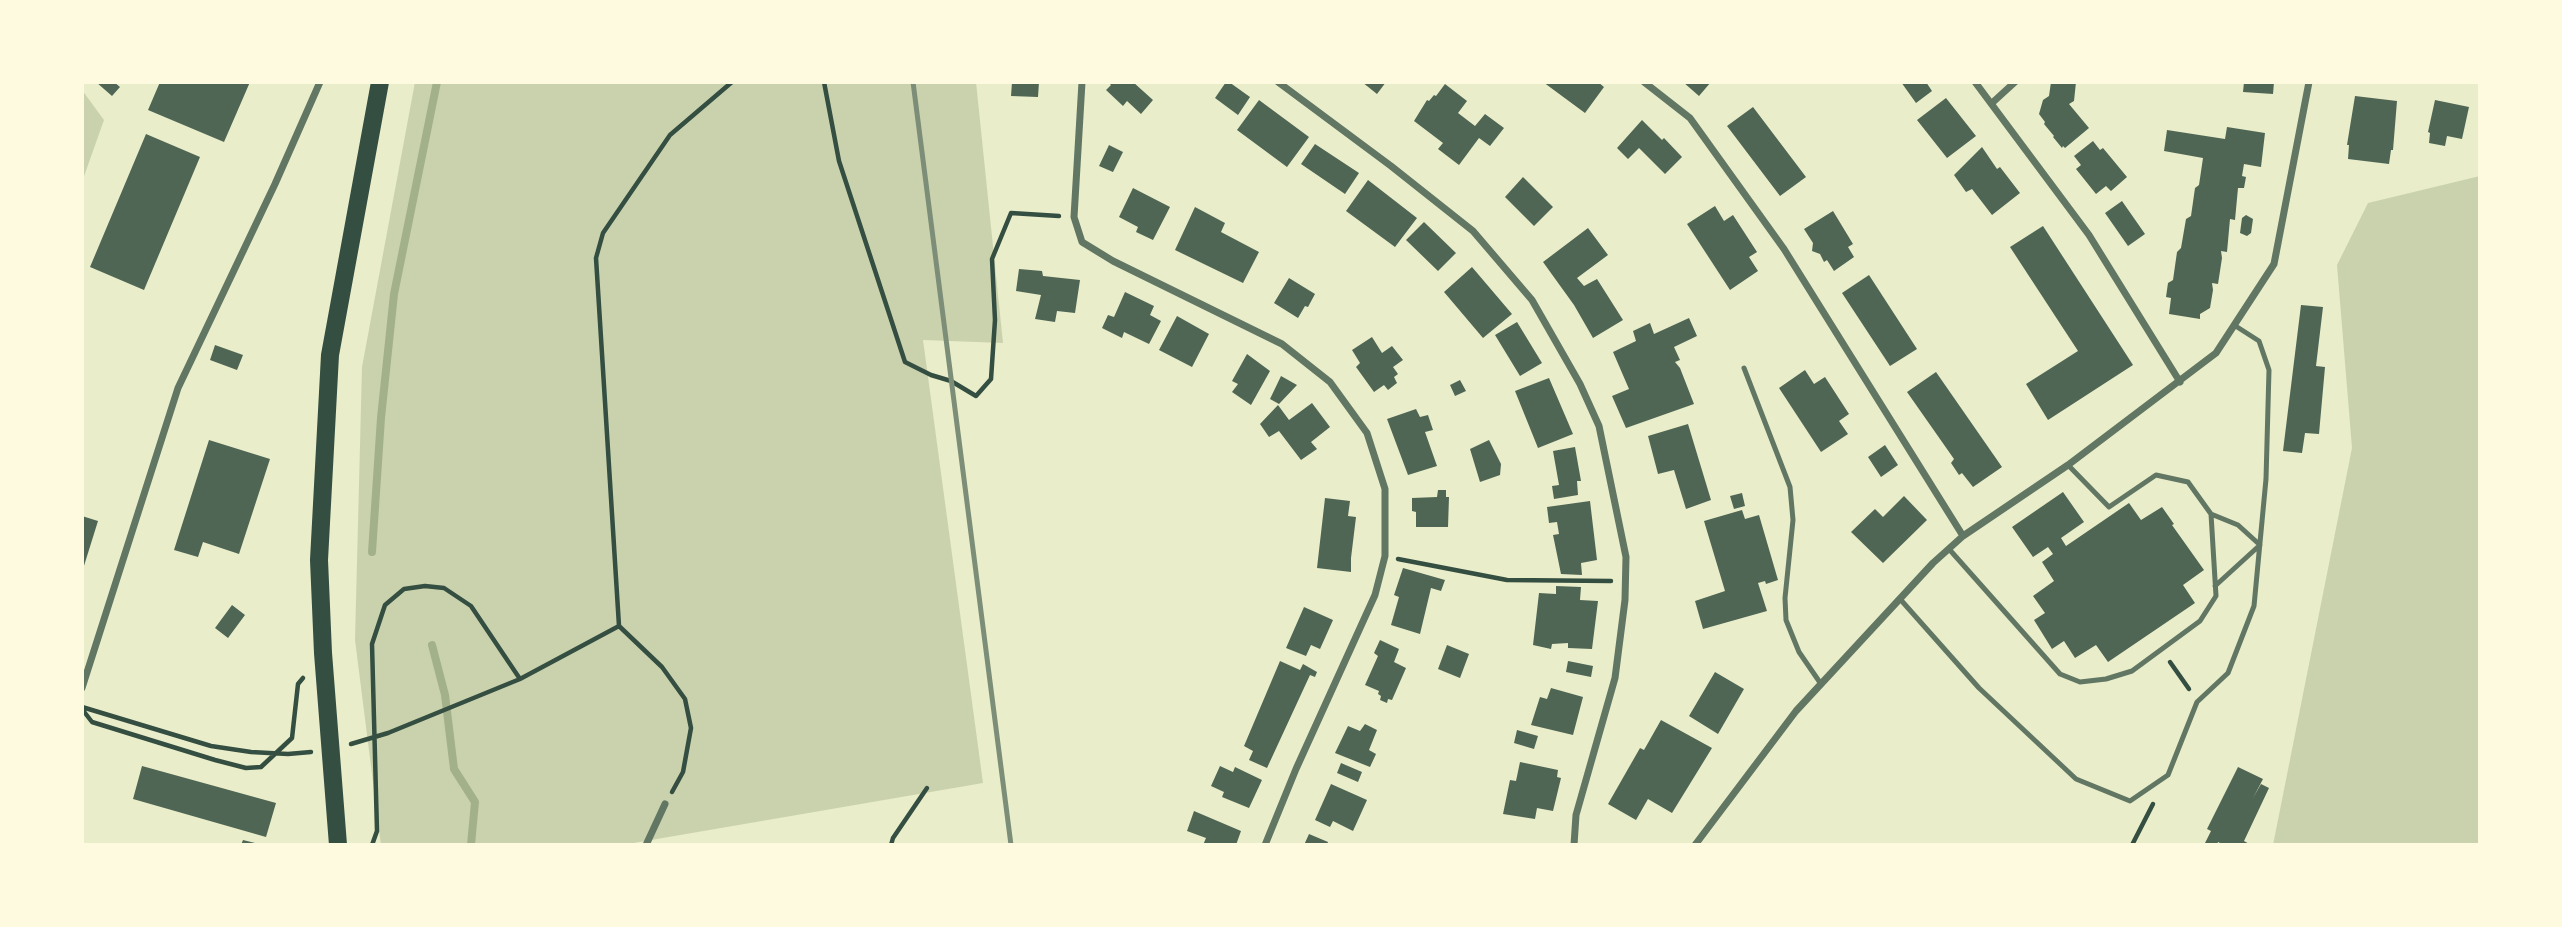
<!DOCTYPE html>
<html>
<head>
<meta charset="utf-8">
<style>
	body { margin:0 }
	#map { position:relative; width:2562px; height:927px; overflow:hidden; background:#e9edc9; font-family:"Roboto Serif",serif }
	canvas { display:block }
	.frame { position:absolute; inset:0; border:84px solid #fefae0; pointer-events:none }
</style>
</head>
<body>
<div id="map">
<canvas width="2562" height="927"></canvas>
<div class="frame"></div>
</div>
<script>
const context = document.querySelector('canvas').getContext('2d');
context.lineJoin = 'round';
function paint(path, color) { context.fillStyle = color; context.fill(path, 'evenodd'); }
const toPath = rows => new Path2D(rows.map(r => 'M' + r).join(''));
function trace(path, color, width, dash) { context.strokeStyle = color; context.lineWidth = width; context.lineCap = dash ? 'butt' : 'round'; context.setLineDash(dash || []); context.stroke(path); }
const green = toPath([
	[415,82,976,82,1003,343,923,340,983,783,622,845,381,845,355,640,362,367],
	[82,90,104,120,82,182],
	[2480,176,2480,845,2273,845,2352,448,2337,265,2368,203]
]);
const stream = toPath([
	[372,552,381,418,394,294,437,82],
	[432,645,445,695,454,769,475,802,471,845]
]);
const building = toPath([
	[96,82,114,82,120,87,112,96],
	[160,82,250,82,224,142,148,110],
	[1012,82,1039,82,1038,97,1011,96],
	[1108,82,1133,82,1153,100,1141,114,1127,101,1123,106,1106,90,1111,85],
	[1226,82,1229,82,1250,97,1238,115,1215,98],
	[1362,82,1386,82,1377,94],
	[1543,82,1598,82,1604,87,1585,113],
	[1683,82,1711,82,1699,96],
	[1901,82,1926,82,1932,91,1916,103],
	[2051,82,2076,82,2074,101,2069,104,2089,128,2065,148,2063,146,2062,148,2053,137,2054,136,2044,124,2045,122,2039,114,2043,100,2049,96],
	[2244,82,2274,82,2273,94,2243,92],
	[1445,84,1467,101,1458,113,1475,126,1485,114,1504,128,1490,146,1479,138,1459,165,1438,149,1443,143,1414,121,1427,100,1429,101,1434,95,1436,96],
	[2355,96,2397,101,2393,150,2391,150,2389,164,2348,159,2349,145,2347,145],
	[1946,98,1976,136,1947,158,1917,120],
	[1259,100,1309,137,1287,167,1237,130],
	[2435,100,2469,107,2462,139,2447,136,2445,146,2429,143,2430,133,2428,132],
	[1753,107,1806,177,1780,196,1727,126],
	[1642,120,1662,140,1664,138,1682,157,1665,174,1639,148,1628,159,1617,148],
	[2227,127,2265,133,2261,167,2244,164,2242,176,2246,177,2244,188,2238,188,2235,220,2230,219,2227,252,2221,251,2222,258,2218,284,2212,283,2213,290,2210,308,2200,314,2200,319,2169,314,2171,298,2166,297,2168,283,2173,280,2177,252,2181,248,2186,219,2191,216,2195,188,2199,185,2203,158,2164,151,2167,130,2225,139],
	[146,134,200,157,144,290,90,267],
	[2093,141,2100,150,2103,148,2127,177,2111,191,2106,186,2096,194,2076,169,2081,165,2074,156],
	[1315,144,1359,173,1345,194,1301,164],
	[1109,145,1123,152,1113,172,1099,166],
	[1982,147,1997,169,2000,167,2020,193,1992,215,1972,189,1966,192,1954,175],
	[1523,177,1553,207,1534,226,1505,197],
	[1368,180,1417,218,1395,247,1346,211],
	[1133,188,1170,207,1153,240,1136,232,1138,227,1119,217],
	[2122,201,2145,234,2128,246,2105,213],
	[1715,206,1724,221,1733,215,1757,252,1749,257,1758,271,1730,290,1687,224],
	[1195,207,1225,223,1221,232,1259,252,1243,283,1175,250],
	[1833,211,1853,244,1848,247,1854,257,1834,271,1827,260,1824,262,1820,254,1812,251,1813,243,1804,229],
	[2246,215,2253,219,2251,233,2247,236,2240,233,2242,218],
	[1424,222,1456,253,1438,271,1406,240],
	[2043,226,2133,365,2048,420,2026,384,2078,351,2010,247],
	[1588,228,1608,255,1577,278,1584,286,1597,279,1623,320,1593,338,1574,305,1543,262],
	[1472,267,1512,314,1483,338,1444,292],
	[1019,269,1042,271,1043,276,1080,280,1075,313,1057,311,1055,322,1035,319,1041,295,1016,291],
	[1869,275,1917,349,1890,366,1842,293],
	[1289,278,1315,294,1308,307,1305,306,1298,318,1274,303],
	[1125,292,1154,306,1150,315,1161,321,1149,344,1124,332,1122,338,1102,328,1108,315,1114,317],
	[2301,305,2323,307,2316,366,2325,367,2319,434,2305,433,2302,453,2283,451],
	[1177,316,1209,334,1192,367,1159,350],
	[1689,318,1697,336,1674,347,1680,360,1675,362,1680,368,1694,404,1626,428,1612,396,1629,389,1613,352,1636,341,1633,331,1650,323,1654,334],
	[1517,322,1542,363,1520,376,1495,335],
	[1372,337,1382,353,1392,346,1403,360,1393,367,1398,374,1394,377,1397,383,1388,390,1384,385,1374,392,1356,367,1360,363,1352,350],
	[215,345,243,355,237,370,210,360],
	[1247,354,1270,371,1251,405,1232,392,1238,384,1232,381],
	[1805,370,1814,384,1825,377,1849,414,1839,421,1848,434,1821,452,1779,388],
	[1936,372,2002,467,1973,487,1962,473,1959,475,1951,463,1954,459,1907,392],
	[1281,376,1297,385,1279,404,1270,399],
	[1549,378,1573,434,1538,448,1515,391],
	[1460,380,1466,391,1455,396,1450,385],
	[1312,403,1330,427,1311,442,1317,449,1301,460,1279,431,1269,437,1260,424,1278,405,1289,420],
	[1416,409,1420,417,1428,415,1433,430,1425,432,1437,466,1408,475,1387,419],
	[1688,424,1711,500,1686,509,1674,470,1658,474,1648,436],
	[209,440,270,459,239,554,203,542,198,557,174,550],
	[1489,440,1501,464,1500,475,1480,482,1470,449],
	[1885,445,1898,465,1881,477,1868,457],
	[1575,447,1581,481,1577,481,1578,495,1554,499,1552,486,1559,485,1553,451],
	[1438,490,1446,490,1446,497,1449,497,1448,527,1416,527,1416,512,1412,511,1412,498,1437,497],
	[2063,492,2084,522,2061,538,2066,546,2129,503,2141,520,2162,507,2174,524,2172,525,2204,570,2183,585,2195,603,2108,662,2096,645,2075,658,2064,641,2052,649,2034,620,2045,613,2033,596,2054,581,2042,562,2053,554,2048,547,2033,557,2012,527],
	[1742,493,1745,506,1734,509,1730,496],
	[1904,496,1927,520,1883,563,1851,532,1875,509,1883,517],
	[1325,498,1350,501,1348,516,1356,517,1351,558,1351,572,1317,568],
	[1590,501,1597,560,1581,563,1582,575,1561,574,1553,535,1559,534,1557,522,1549,523,1547,507],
	[1742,510,1745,519,1759,515,1778,580,1766,584,1765,581,1758,583,1767,611,1703,629,1695,601,1725,591,1704,521],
	[82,516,98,521,83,569,82,568],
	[1403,568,1445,580,1441,591,1431,588,1420,634,1391,625,1399,597,1394,595],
	[1556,586,1581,587,1580,600,1598,601,1592,649,1568,648,1568,643,1552,644,1551,649,1533,645,1539,593,1556,594],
	[232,605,245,615,228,638,215,628],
	[1304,607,1333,620,1320,649,1311,645,1306,656,1286,648],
	[1380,640,1399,649,1394,662,1406,668,1392,700,1388,699,1387,703,1380,700,1381,696,1378,694,1379,691,1365,685,1378,656,1374,653],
	[1447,645,1469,654,1460,678,1438,669],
	[1280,661,1300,670,1303,664,1317,672,1315,677,1310,675,1267,768,1249,760,1253,751,1244,746],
	[1568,661,1593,666,1591,677,1566,672],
	[1715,672,1744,689,1718,734,1689,716],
	[1551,688,1583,697,1573,735,1531,725,1540,697,1547,699],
	[1661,720,1712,748,1672,813,1648,799,1636,820,1608,804,1640,748,1644,750],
	[1365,724,1377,730,1369,750,1376,754,1370,767,1335,753,1348,726,1360,731],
	[1517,730,1538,736,1534,749,1514,743],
	[1520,762,1558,770,1557,777,1561,778,1553,811,1537,808,1535,819,1503,814,1510,780,1516,781],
	[1341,763,1362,772,1358,782,1337,773],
	[142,766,276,803,266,837,133,799],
	[1220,766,1233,772,1235,767,1262,780,1249,808,1222,797,1224,792,1211,786],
	[2238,767,2263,779,2253,798,2261,784,2269,788,2244,841,2251,845,2224,845,2218,842,2217,845,2204,845,2211,831,2207,829],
	[1331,784,1367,800,1353,831,1333,821,1330,827,1315,820],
	[1194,811,1241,831,1236,845,1203,845,1206,838,1187,831],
	[1309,834,1328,842,1327,845,1304,845],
	[243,840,259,844,259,845,241,845]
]);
const path = toPath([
	[824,82,839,161,905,362,931,375,951,381,976,396,991,379,995,320,992,259,1011,213,1059,216],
	[1398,559,1507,580,1611,581],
	[2170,662,2189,689],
	[82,707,211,746,251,752,288,754,311,752],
	[82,709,92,722,215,760,246,768,261,767,292,738,298,684,303,678],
	[351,744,388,733,520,679,619,626],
	[672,792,683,772,691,728,685,699,662,667,619,626,596,258,603,233,670,135,732,82],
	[372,845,377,831,372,644,385,605,404,589,425,586,444,588,471,606,520,679],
	[891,845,893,838,927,788],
	[2132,845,2153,804]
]);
const service = toPath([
	[1744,368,1790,487,1793,520,1785,598,1786,620,1799,652,1821,684],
	[2211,514,2238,525,2260,545,2215,586],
	[1949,549,2060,674,2080,682,2106,679,2132,671,2200,621,2216,596,2211,514,2188,482,2156,475,2109,507,2068,465],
	[1900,599,1979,688,2076,779,2130,801,2168,775,2197,702,2228,673,2254,606,2266,479,2269,370,2259,341,2234,325]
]);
const minor = toPath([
	[1082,82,1074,217,1082,242,1113,261,1282,344,1330,382,1367,433,1385,489,1385,556,1375,595,1296,769,1265,845],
	[1278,82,1391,166,1473,231,1532,300,1580,384,1599,426,1626,557,1625,600,1615,678,1576,815,1574,845],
	[1644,82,1690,118,1784,249,1963,536],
	[1975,82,2089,235,2180,382],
	[1992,103,2015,82],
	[82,688,178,388,275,184,320,82],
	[646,845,665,804],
	[1695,845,1796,711,1933,563,1963,536,2068,465,2216,353,2274,264,2309,82]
]);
const primary = toPath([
	[338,845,323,653,319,560,330,355,380,82]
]);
const rail = toPath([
	[913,82,1011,845]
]);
paint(green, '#cad2ad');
trace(stream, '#a3b18a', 8);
paint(building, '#4f6655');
trace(path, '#344e41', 4.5);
trace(service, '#617663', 5);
trace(minor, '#617663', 7);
trace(primary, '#344e41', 18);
trace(rail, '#7c8e77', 5);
</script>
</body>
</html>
